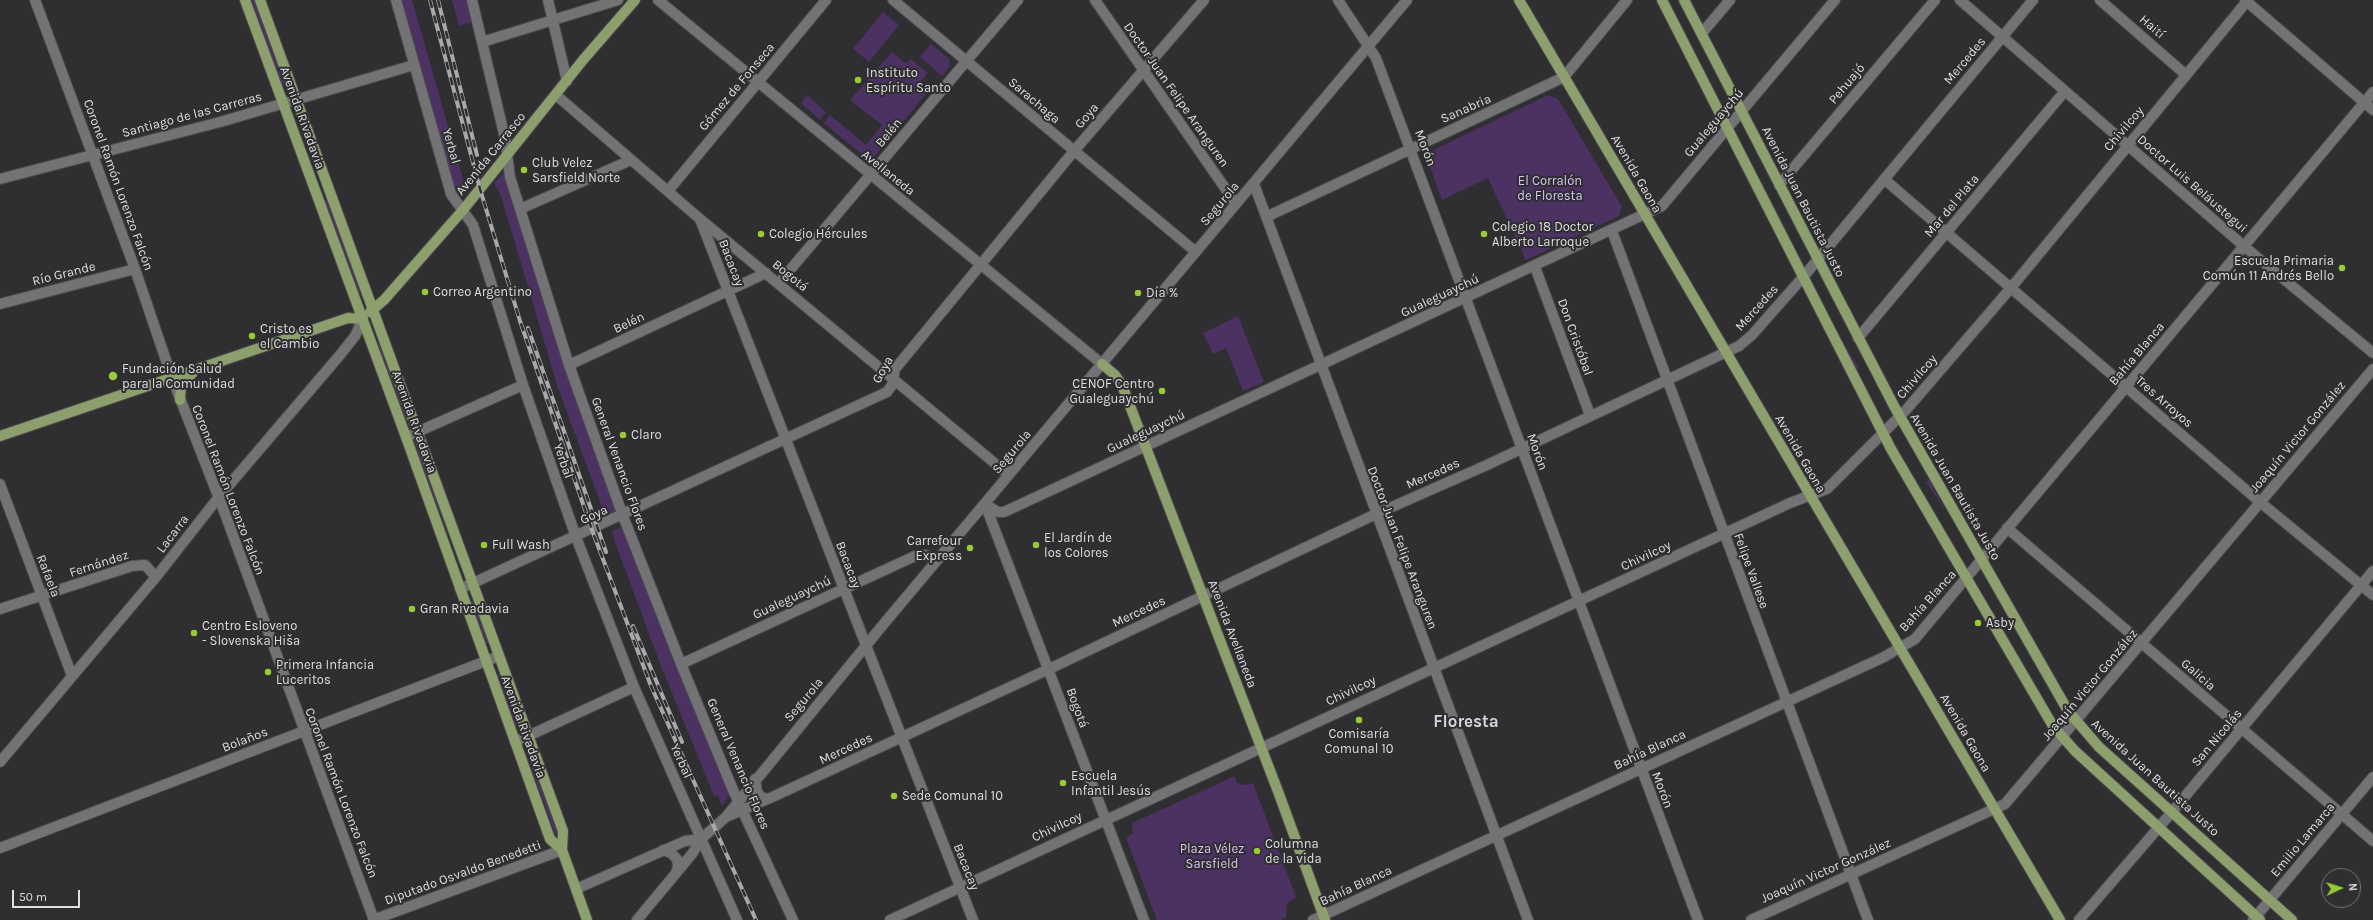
<!DOCTYPE html>
<html>
<head>
<meta charset="utf-8">
<style>
	body { margin:0 }
	#map { position:relative; width:2373px; height:920px; overflow:hidden; background:#2f2e30; font-family:Karla,sans-serif }
	canvas { display:block }
	.north { position:absolute; left:2321px; top:868px; width:40px; height:40px; box-sizing:border-box; background:#2f2e30; border:1px solid #757576; border-radius:50%; rotate:86deg; font-size:11px; font-weight:700; line-height:16px; text-align:center; color:#dfdfe0 }
	.north::after { content:''; display:block; margin:auto; width:14px; height:18px; background:#99cb35; clip-path:polygon(50% 0,100% 100%,50% 72%,0 100%) }
	.scale { position:absolute; left:12px; top:890px; width:68px; height:18px; box-sizing:border-box; border:2px solid #dfdfe0; border-top:0; padding-left:5px; font-size:12px; line-height:14px; white-space:nowrap; color:#dfdfe0; -webkit-text-stroke:3px #2f2e30; paint-order:stroke }
</style>
</head>
<body>
<div id="map">
<canvas width="2373" height="920"></canvas>
<div class="north">N</div>
<div class="scale">50 m</div>
</div>
<script>
const context = document.querySelector('canvas').getContext('2d');
context.lineJoin = 'round';
function paint(path, color) { context.fillStyle = color; context.fill(path, 'evenodd'); }
const toPath = rows => new Path2D(rows.map(r => 'M' + r).join(''));
function trace(path, color, width, dash) { context.strokeStyle = color; context.lineWidth = width; context.lineCap = dash ? 'butt' : 'round'; context.setLineDash(dash || []); context.stroke(path); }
function write(font, color, halo, rows, align = 'center') {
  context.font = font + ' Karla,sans-serif'; context.lineWidth = 4; context.setLineDash([]); context.textBaseline = 'middle'; context.strokeStyle = halo; context.fillStyle = color; for (const [text, x, y, turn = 0] of rows) {
    context.save(); context.translate(x, y); context.rotate((+turn || 0) * Math.PI / 180); context.textAlign = isNaN(turn) ? turn : align; if (halo) context.strokeText(text, 0, 0); context.fillText(text, 0, 0); context.restore();
  }
}
const green = toPath([
	[251,0,254,0,285,84,282,85],
	[401,0,412,0,467,193,463,195,459,195,454,190],
	[452,0,467,0,473,22,459,26],
	[883,12,899,25,869,62,853,49],
	[931,44,949,59,950,66,942,76,920,57],
	[892,52,906,64,911,59,928,73,921,81,930,89,874,157,866,158,824,123,830,115,866,145,882,125,850,100],
	[807,95,826,112,820,120,801,103],
	[1548,95,1556,98,1560,102,1622,207,1619,216,1526,260,1488,178,1442,200,1427,159,1431,151],
	[295,121,324,198,329,203,362,292,359,293],
	[503,173,505,175,615,507,615,512,608,516,605,515,558,388,501,196,494,183],
	[1238,316,1264,382,1243,391,1226,348,1213,354,1203,333],
	[1841,338,1859,368,1856,369,1846,348],
	[379,341,408,420,405,421,377,343],
	[418,449,465,579,416,450],
	[1929,480,1945,510,1926,482],
	[622,527,730,794,722,806,718,795,714,796,661,666,616,545,612,531],
	[473,601,489,643,486,644,470,602],
	[499,674,518,724,515,725,497,674],
	[526,753,528,753,558,833,555,834],
	[1235,776,1237,783,1243,785,1253,783,1296,897,1287,903,1286,917,1281,920,1157,920,1126,838,1133,833,1132,823]
]);
const minor = toPath([
	[35,0,135,269,172,378,224,511,374,920],
	[396,0,451,194,473,225,523,385,576,537,634,687,737,920],
	[472,0,505,138,510,177,569,365,623,516,681,664,733,790,793,920],
	[548,0,567,81],
	[658,0,1102,364],
	[893,0,1196,252],
	[1095,0,1236,204],
	[1338,0,1376,58,1698,920],
	[1960,0,2245,247,2373,353],
	[2100,0,2186,75],
	[2245,0,2373,110],
	[1702,33,1730,0],
	[482,42,618,0],
	[556,95,700,219,1009,475],
	[0,179,220,122,414,65],
	[1884,179,2260,502,2373,595],
	[1254,184,1528,920],
	[1779,185,1935,0],
	[668,191,826,0],
	[520,209,631,160],
	[1266,217,1564,77,1627,0],
	[700,219,973,920],
	[1612,231,1868,920],
	[1535,267,1590,415],
	[779,283,1018,0],
	[0,304,135,269],
	[1858,338,2065,91],
	[569,365,766,273],
	[406,437,523,385],
	[0,484,72,676],
	[985,504,998,512,1004,512,1662,206,1835,0],
	[985,504,1144,920],
	[2007,528,2373,841],
	[460,589,887,392,892,385,895,369,1074,151,1204,0],
	[0,609,132,566,145,565,156,577],
	[681,664,915,556,925,555,937,559],
	[515,742,634,687],
	[0,762,156,577,218,498,340,355,355,336,363,319],
	[755,779,757,792,761,797,768,799],
	[726,817,768,799,1049,669,1376,514,1487,465,1739,346,1752,335,1804,276,2033,0],
	[0,848,499,656],
	[663,850,671,853,677,859,678,866,676,873],
	[576,889,685,841,701,839],
	[373,920,562,850],
	[637,920,692,854,701,839,726,817,882,626,1407,0],
	[890,920,1790,503,1827,489,1906,410,2010,289,2248,0],
	[1313,920,1884,657,1915,639,2373,92],
	[1751,920,2005,804,2373,369],
	[2079,920,2172,812,2373,571],
	[2253,920,2373,777]
]);
const major = toPath([
	[245,0,406,437,550,839,562,850],
	[260,0,563,831,562,850,587,920],
	[1519,0,2060,920],
	[1662,0,1891,449,2053,726,2075,751,2260,920],
	[1684,0,1894,406,2068,711,2099,747,2292,920],
	[370,312,384,300,463,210,583,60,635,0],
	[1102,364,1115,375,1122,385,1279,794,1325,920],
	[180,400,181,386,195,370],
	[0,436,348,318,363,319]
]);
const rail = toPath([
	[430,0,480,189,520,321,592,530,651,686,756,920],
	[438,0,477,155],
	[528,328,606,552],
	[633,626,682,742]
]);
const markers = [
	[858,80,4,"#99cb35"],
	[524,170,4,"#99cb35"],
	[761,234,4,"#99cb35"],
	[1484,234,4,"#99cb35"],
	[2342,268,4,"#99cb35"],
	[425,292,4,"#99cb35"],
	[1138,293,4,"#99cb35"],
	[252,336,4,"#99cb35"],
	[113,376,5,"#99cb35"],
	[1162,391,4,"#99cb35"],
	[623,435,4,"#99cb35"],
	[484,545,4,"#99cb35"],
	[1036,545,4,"#99cb35"],
	[970,548,4,"#99cb35"],
	[412,609,4,"#99cb35"],
	[1978,623,4,"#99cb35"],
	[194,633,4,"#99cb35"],
	[268,672,4,"#99cb35"],
	[1359,720,4,"#99cb35"],
	[1063,783,4,"#99cb35"],
	[894,796,4,"#99cb35"],
	[1257,851,4,"#99cb35"]
];
const streetNames = [
	["Haití",2152,27,41],
	["Mercedes",1965,61,-50],
	["Pehuajó",1847,84,-50],
	["Gómez de Fonseca",737,87,-50],
	["Doctor Juan Felipe Aranguren",1176,95,55],
	["Sarachaga",1034,101,40],
	["Sanabria",1466,109,-24],
	["Santiago de las Carreras",192,115,-15],
	["Goya",1087,116,-50],
	["Avenida Rivadavia",302,118,70],
	["Gualeguaychú",1714,123,-50],
	["Chivilcoy",2124,129,-50],
	["Belén",889,133,-50],
	["Yerbal",451,146,74],
	["Morón",1425,148,69],
	["Avenida Carrasco",491,154,-51],
	["Avellaneda",888,173,39],
	["Avenida Gaona",1636,174,60],
	["Doctor Luis Beláustegui",2192,184,41],
	["Coronel Ramón Lorenzo Falcón",118,185,70],
	["Avenida Juan Bautista Justo",1803,202,63],
	["Segurola",1220,204,-50],
	["Mar del Plata",1952,206,-50],
	["Bacacay",731,263,69],
	["Río Grande",64,274,-14],
	["Bogotá",790,276,39],
	["Gualeguaychú",1440,296,-25],
	["Mercedes",1757,308,-48],
	["Belén",629,323,-25],
	["Don Cristóbal",1575,337,70],
	["Bahía Blanca",2137,354,-50],
	["Goya",883,370,-61],
	["Chivilcoy",1917,377,-49],
	["Tres Arroyos",2164,402,41],
	["Avenida Rivadavia",414,422,70],
	["Gualeguaychú",1146,432,-25],
	["Joaquín Victor González",2298,437,-50],
	["Segurola",1012,452,-50],
	["Morón",1537,452,70],
	["Avenida Gaona",1800,454,60],
	["Yerbal",563,461,71],
	["General Venancio Flores",619,464,70],
	["Mercedes",1433,474,-24],
	["Avenida Juan Bautista Justo",1955,487,60],
	["Coronel Ramón Lorenzo Falcón",228,490,69],
	["Goya",594,515,-24],
	["Lacarra",173,534,-53],
	["Doctor Juan Felipe Aranguren",1402,548,69],
	["Chivilcoy",1646,556,-25],
	["Fernández",99,564,-18],
	["Bacacay",848,565,69],
	["Felipe Vallese",1751,571,70],
	["Rafaela",48,576,69],
	["Gualeguaychú",792,598,-25],
	["Bahía Blanca",1928,601,-48],
	["Mercedes",1139,612,-25],
	["Avenida Avellaneda",1232,634,69],
	["Galicia",2198,675,41],
	["Joaquín Victor González",2090,685,-50],
	["Chivilcoy",1351,691,-25],
	["Segurola",804,700,-50],
	["Bogotá",1077,708,70],
	["Avenida Rivadavia",523,727,70],
	["Avenida Gaona",1965,733,60],
	["San Nicolás",2217,738,-50],
	["Bolaños",245,740,-21],
	["Mercedes",846,749,-25],
	["Bahía Blanca",1650,750,-25],
	["Yerbal",681,761,66],
	["General Venancio Flores",738,764,67],
	["Avenida Juan Bautista Justo",2155,778,42],
	["Morón",1662,790,69],
	["Coronel Ramón Lorenzo Falcón",341,793,69],
	["Chivilcoy",1057,827,-25],
	["Emilio Lamarca",2303,840,-50],
	["Bacacay",966,867,68],
	["Joaquín Victor González",1826,871,-24],
	["Diputado Osvaldo Benedetti",463,873,-20],
	["Bahía Blanca",1356,886,-25]
];
const poiNames = [
	["Instituto",866,73],
	["Espíritu Santo",866,88],
	["Club Velez",532,163],
	["Sarsfield Norte",532,178],
	["Colegio 18 Doctor",1492,227],
	["Alberto Larroque",1492,242],
	["Colegio Hércules",769,234],
	["Escuela Primaria",2334,261,"right"],
	["Común 11 Andrés Bello",2334,276,"right"],
	["Correo Argentino",433,292],
	["Día %",1146,293],
	["Cristo es",260,329],
	["el Cambio",260,344],
	["Fundación Salud",122,369],
	["para la Comunidad",122,384],
	["CENOF Centro",1154,384,"right"],
	["Gualeguaychú",1154,399,"right"],
	["Claro",631,435],
	["El Jardín de",1044,538],
	["los Colores",1044,553],
	["Carrefour",962,541,"right"],
	["Express",962,556,"right"],
	["Full Wash",492,545],
	["Gran Rivadavia",420,609],
	["Asby",1986,623],
	["Centro Esloveno",202,626],
	["- Slovenska Hiša",202,641],
	["Primera Infancia",276,665],
	["Luceritos",276,680],
	["Comisaría",1359,734,"center"],
	["Comunal 10",1359,749,"center"],
	["Escuela",1071,776],
	["Infantil Jesús",1071,791],
	["Sede Comunal 10",902,796],
	["Columna",1265,844],
	["de la vida",1265,859]
];
const parkNames = [
	["El Corralón",1550,181],
	["de Floresta",1550,196],
	["Plaza Vélez",1212,849],
	["Sarsfield",1212,864]
];
const districtNames = [
	["Floresta",1466,722]
];
paint(green, '#4b3263');
trace(minor, '#4b4a4c', 12);
trace(major, '#4b4a4c', 12);
trace(minor, '#737275', 10);
trace(major, '#8c9f6d', 10);
trace(rail, '#a9a8aa', 4);
trace(rail, '#2f2e30', 2.5, [8]);
for (const [x, y, r, color] of markers) { const dot = new Path2D(); dot.arc(x, y, r, 0, 2 * Math.PI); context.fillStyle = color; context.fill(dot); trace(dot, '#2f2e30', 1.5); }
write('13px', '#dfdfe0', '#2f2e30', streetNames);
write('13px', '#dfdfe0', '#2f2e30', poiNames, 'left');
write('13px', '#dbc1f9', '#2f2e30', parkNames);
write('bold 17px', '#d7d5d9', '#2f2e30', districtNames);
</script>
</body>
</html>
